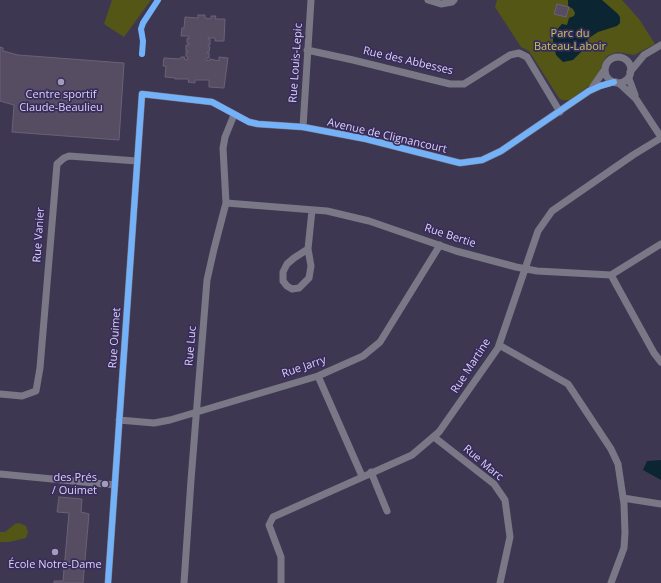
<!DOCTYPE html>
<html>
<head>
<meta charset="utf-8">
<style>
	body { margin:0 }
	canvas { display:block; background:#3e3752 }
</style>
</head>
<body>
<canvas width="661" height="583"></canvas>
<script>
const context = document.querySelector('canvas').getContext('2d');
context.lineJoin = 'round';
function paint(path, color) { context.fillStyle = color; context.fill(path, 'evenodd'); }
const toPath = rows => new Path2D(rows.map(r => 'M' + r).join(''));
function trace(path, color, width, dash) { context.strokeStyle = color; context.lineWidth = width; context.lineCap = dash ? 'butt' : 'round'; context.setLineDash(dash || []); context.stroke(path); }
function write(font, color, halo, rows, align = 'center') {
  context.font = font + ' "Open Sans",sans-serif'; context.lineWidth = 3.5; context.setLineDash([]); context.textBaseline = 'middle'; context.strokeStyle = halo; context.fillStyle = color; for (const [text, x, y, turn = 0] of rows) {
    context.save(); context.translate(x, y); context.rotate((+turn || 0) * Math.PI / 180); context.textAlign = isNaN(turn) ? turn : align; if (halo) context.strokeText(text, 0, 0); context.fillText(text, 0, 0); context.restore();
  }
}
const green = toPath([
	[112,0,151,0,124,37,104,24],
	[497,0,622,0,639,19,655,44,634,55,617,52,607,56,604,60,599,73,590,85,570,100,562,100,559,98,529,51,521,47,495,7],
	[19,523,26,526,28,532,26,538,9,542,0,542,0,532,5,532,15,524]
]);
const water = toPath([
	[568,0,602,0,618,14,620,17,620,23,617,26,598,32,589,38,581,52,573,60,563,62,556,55,553,44,553,34,562,24,567,25,569,18,574,16,575,13,573,9,568,6],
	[661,460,661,480,643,470,647,461]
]);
const building = toPath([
	[557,4,569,7,566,17,554,14,557,4],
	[198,15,205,15,205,18,211,19,211,16,216,16,215,19,225,19,224,41,215,41,215,38,208,38,208,39,210,39,210,45,208,45,208,46,210,47,209,52,207,52,207,53,209,53,209,58,207,58,206,60,209,61,210,59,219,61,219,57,228,58,224,88,209,87,209,80,195,80,195,83,188,82,189,79,175,79,175,78,165,77,166,66,163,66,164,58,180,59,181,57,185,57,184,59,187,60,188,57,186,56,186,52,188,52,188,51,186,51,186,45,189,45,189,43,187,43,187,38,189,39,189,36,181,36,182,28,184,28,185,17,198,18,198,15],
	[0,47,3,48,3,51,18,55,124,63,119,140,12,132,14,105,0,101,0,47],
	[59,497,82,499,81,512,89,514,83,583,54,583,54,581,63,581,69,513,57,512,59,497]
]);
const street = toPath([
	[428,0,441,4,452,2,454,0],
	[307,50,353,60,450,84,464,84,510,55,519,53,527,57,560,112],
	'605 70a13 13 0 1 1 26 0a13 13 0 1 1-26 0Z',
	[630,72,644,55,661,45],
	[630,74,629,79,635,95],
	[616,82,621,85,636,99,661,137],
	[592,88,605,69],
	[303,127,311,0],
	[226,203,327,211,369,221,456,251,516,267,537,271,611,275,661,244],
	[308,249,294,258,287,264,283,272,283,281,287,286,292,289,299,288,309,278,311,266,308,249,312,210],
	[611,275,654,353,661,362],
	[499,345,568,384,611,449,618,464,624,504,625,533,624,548,611,583],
	[318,376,362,476],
	[0,394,22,396,36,391,40,368,57,164,64,158,69,156,137,161],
	[119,420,154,423,170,420,318,376,363,356,380,342,440,245],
	[434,437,494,484,505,500,510,537,500,583],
	[371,472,387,511],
	[0,474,115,485],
	[623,498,661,504],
	[108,583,142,94,212,102,249,122,258,124,303,127,366,139,460,163,482,160,501,151,589,91,600,86,614,82],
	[184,583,191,480,207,280,214,249,226,203,223,148,225,137,234,115],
	[281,583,281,557,269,525,273,517,412,455,439,432,498,348,538,231,552,211,633,155,661,138]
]);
const cycleway = toPath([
	[142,54,143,41,141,29,143,23,158,0],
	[108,583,142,94,212,102,249,122,258,124,303,127,366,139,460,163,482,160,501,151,589,91,600,86,614,82]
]);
const markers = [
	[61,82,4,"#a29cb9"],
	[105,484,4,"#a29cb9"],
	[55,552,4,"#a29cb9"]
];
const parkNames = [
	["Parc du",570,34],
	["Bateau-Laboir",570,47]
];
const streetNames = [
	["Rue des Abbesses",408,61,13],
	["Rue Louis-Lepic",296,63,-86],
	["Avenue de Clignancourt",387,136,13],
	["Rue Vanier",39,235,-86],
	["Rue Bertie",450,236,18],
	["Rue Ouimet",115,338,-86],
	["Rue Luc",191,346,-85],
	["Rue Martine",471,366,-57],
	["Rue Jarry",304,367,-19],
	["Rue Marc",483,463,40]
];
const poiNames = [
	["Centre sportif",61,95],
	["Claude-Beaulieu",61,108],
	["des Prés",97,478,"right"],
	["/ Ouimet",97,491,"right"],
	["École Notre-Dame",55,565]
];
paint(green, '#535615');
paint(water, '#0b2533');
paint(building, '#564d62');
trace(building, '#6a6176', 1);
trace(street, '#7a7886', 7);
trace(cycleway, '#73b2f8', 6);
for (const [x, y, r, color] of markers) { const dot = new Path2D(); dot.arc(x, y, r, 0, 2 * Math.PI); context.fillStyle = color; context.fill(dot); trace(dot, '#392c5d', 1.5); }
write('11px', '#bfc857', '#392c5d', parkNames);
write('11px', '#d8d3f1', '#392c5d', streetNames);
write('11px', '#d8d3f1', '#392c5d', poiNames);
</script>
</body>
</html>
